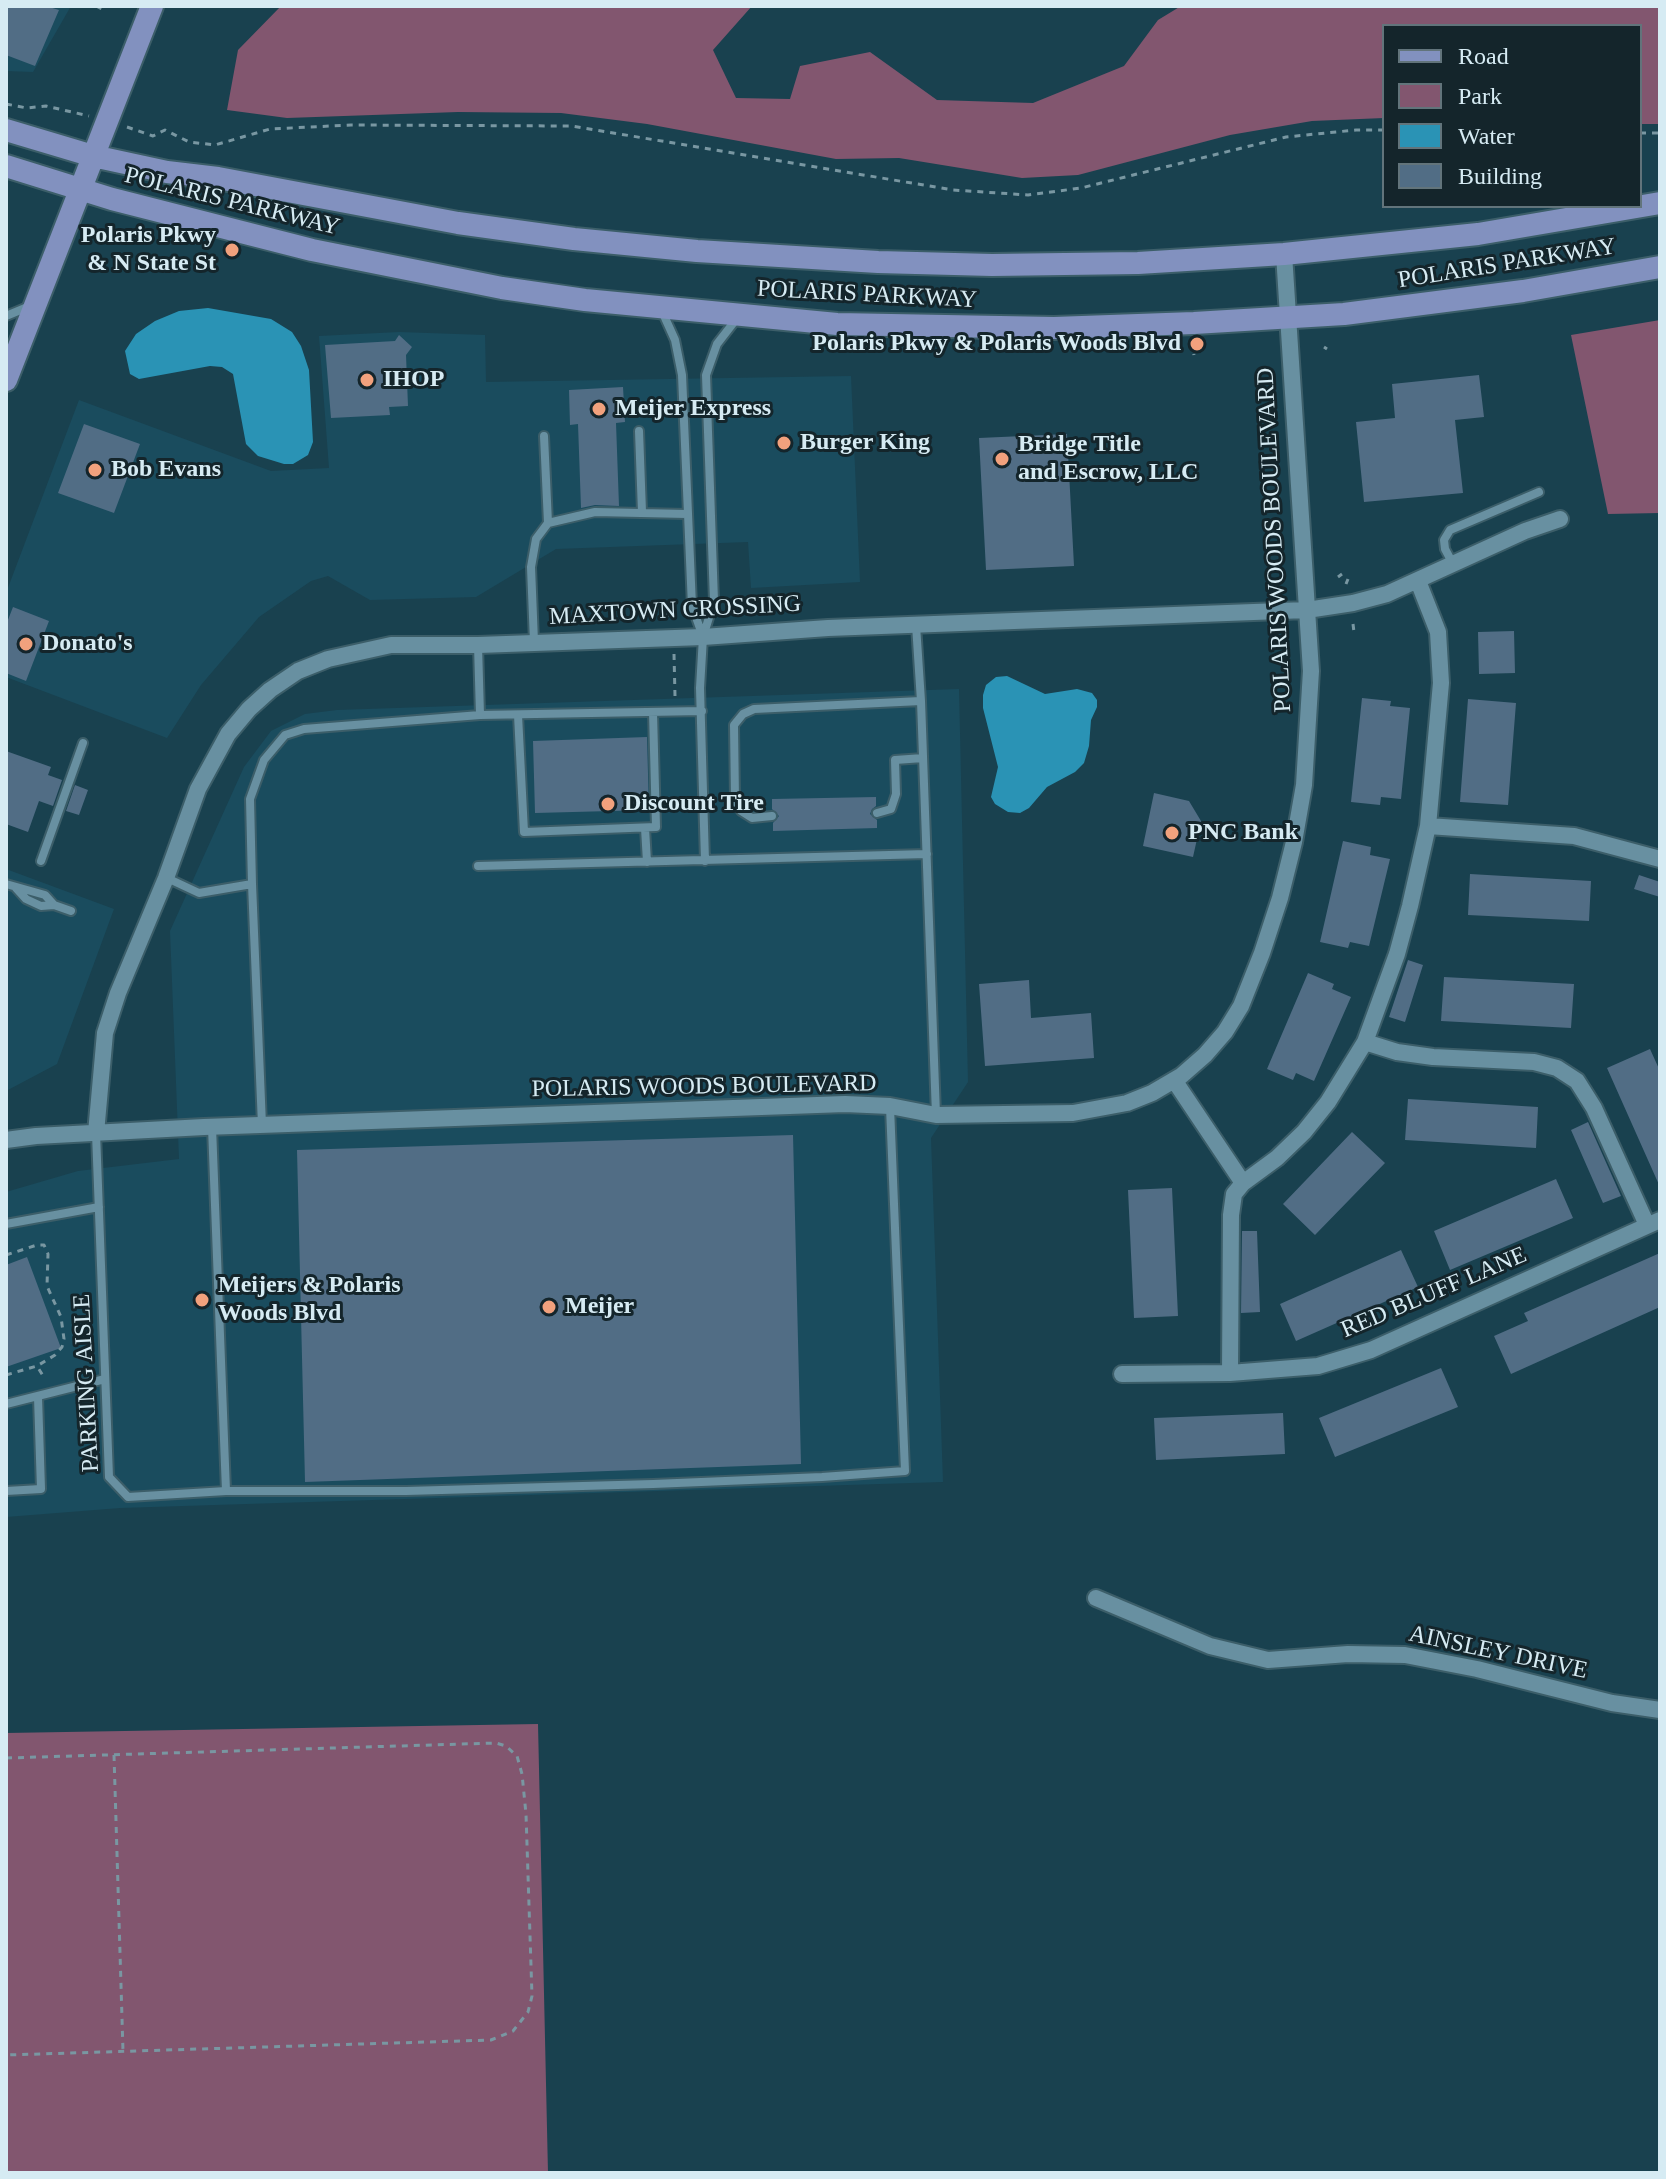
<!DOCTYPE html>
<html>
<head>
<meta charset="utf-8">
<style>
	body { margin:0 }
	#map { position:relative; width:1666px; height:2179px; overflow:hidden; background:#19414f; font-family:"Times New Roman",serif }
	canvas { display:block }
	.frame { position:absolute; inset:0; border:8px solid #d6ebf3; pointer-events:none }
	.legend { position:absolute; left:1382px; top:24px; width:260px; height:184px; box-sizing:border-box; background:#14252b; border:2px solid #62747b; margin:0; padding:10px 14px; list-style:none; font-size:24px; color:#d6ebf3 }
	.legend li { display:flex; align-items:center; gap:16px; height:40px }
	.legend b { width:40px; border:2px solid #62747b }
</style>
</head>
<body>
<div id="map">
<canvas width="1666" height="2179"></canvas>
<div class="frame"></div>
<ul class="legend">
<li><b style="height:10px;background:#8291bf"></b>Road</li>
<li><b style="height:22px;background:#82566f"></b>Park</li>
<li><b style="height:22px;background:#2a93b5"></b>Water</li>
<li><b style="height:22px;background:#516d85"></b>Building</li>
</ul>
</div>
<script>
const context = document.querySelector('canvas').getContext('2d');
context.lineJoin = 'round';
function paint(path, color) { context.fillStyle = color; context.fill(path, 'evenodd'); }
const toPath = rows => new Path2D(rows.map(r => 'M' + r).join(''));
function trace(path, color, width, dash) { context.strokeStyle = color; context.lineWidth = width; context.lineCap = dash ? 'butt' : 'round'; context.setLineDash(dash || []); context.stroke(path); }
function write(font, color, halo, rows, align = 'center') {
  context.font = font + ' "Times New Roman",serif'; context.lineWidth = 6; context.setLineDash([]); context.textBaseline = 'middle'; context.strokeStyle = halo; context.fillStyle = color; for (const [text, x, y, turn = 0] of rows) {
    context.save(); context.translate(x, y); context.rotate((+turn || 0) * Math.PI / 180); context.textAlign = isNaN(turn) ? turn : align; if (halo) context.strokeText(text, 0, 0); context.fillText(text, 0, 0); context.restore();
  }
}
const built = toPath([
	[6,6,71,6,33,72,6,71],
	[399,332,485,335,486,382,851,376,860,582,751,588,748,542,556,549,476,597,370,600,328,576,311,581,259,617,201,685,167,738,6,677,6,593,79,400,271,471,329,468,319,336],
	[959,689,968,1082,931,1138,943,1482,120,1508,6,1517,6,1192,78,1171,179,1159,170,931,244,767,271,731,305,714,337,710],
	[6,869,114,909,57,1064,6,1091]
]);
const green = toPath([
	[281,6,752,6,713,50,736,98,790,99,800,66,870,52,937,100,1033,103,1124,66,1158,20,1181,6,1660,6,1660,124,1640,124,1640,26,1384,26,1384,118,1312,121,1230,135,1078,175,1022,178,899,158,836,159,647,124,561,113,458,112,287,118,227,110,238,50],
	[1660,320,1660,513,1608,514,1571,335],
	[538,1724,548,2173,6,2173,6,1733]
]);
const water = toPath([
	[208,308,271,319,292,332,301,346,309,370,313,442,308,455,293,464,284,464,258,456,246,444,233,374,222,367,210,366,139,379,130,374,125,351,136,334,155,321,179,311],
	[1007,676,1045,694,1077,689,1092,693,1097,700,1097,707,1091,720,1089,746,1084,763,1075,772,1047,787,1029,808,1020,813,1008,812,995,804,991,797,998,767,983,708,983,695,986,685,996,677]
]);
const building = toPath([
	[6,6,46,6,59,10,35,66,6,55],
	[399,335,412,347,406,355,408,406,389,407,390,415,331,418,325,345,395,341],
	[1479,375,1484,417,1455,420,1463,493,1364,502,1356,422,1395,418,1392,384],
	[623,387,625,422,616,423,619,506,595,505,581,508,578,424,570,425,569,390],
	[84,424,140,444,114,513,58,493],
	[1067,434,1074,566,986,570,979,438],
	[13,607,49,621,26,681,6,673,6,625],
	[1514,631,1515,673,1479,674,1478,632],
	[1362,698,1391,701,1390,706,1410,708,1401,799,1381,797,1380,805,1351,802],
	[1468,699,1516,703,1508,805,1460,802],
	[647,737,649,810,535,813,533,741],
	[6,751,51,767,48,775,62,780,53,806,39,801,28,832,6,824],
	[75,785,88,790,79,815,66,811],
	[1154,793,1189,801,1201,821,1193,857,1143,846],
	[876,797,876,806,872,809,870,814,877,820,877,828,773,831,773,823,779,816,772,809,772,799],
	[1343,841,1371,847,1370,855,1390,859,1369,946,1350,942,1348,948,1320,942],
	[1470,874,1591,881,1589,921,1468,915],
	[1639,875,1660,882,1660,897,1634,889],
	[1408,960,1423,965,1405,1022,1389,1017],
	[1308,973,1334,984,1332,989,1351,997,1314,1081,1296,1073,1293,1080,1267,1069],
	[1444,977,1574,984,1571,1028,1441,1021],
	[1029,980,1031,1018,1091,1013,1094,1058,985,1066,979,984],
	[1650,1049,1660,1071,1660,1187,1607,1068],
	[1408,1099,1538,1107,1536,1148,1405,1140],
	[1588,1122,1621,1196,1603,1203,1571,1130],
	[1352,1132,1385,1163,1315,1235,1283,1204],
	[793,1135,801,1464,305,1482,297,1150],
	[1556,1179,1573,1218,1450,1270,1434,1231],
	[1172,1188,1178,1316,1134,1318,1128,1190],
	[1242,1231,1257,1231,1260,1312,1241,1313],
	[1401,1250,1418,1287,1296,1341,1280,1304],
	[1660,1253,1660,1307,1511,1374,1494,1336,1528,1321,1524,1313],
	[27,1257,61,1348,6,1367,6,1265],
	[1441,1368,1458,1407,1335,1457,1319,1418],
	[1283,1413,1285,1454,1156,1460,1154,1418]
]);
const path = toPath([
	[96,6,104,10],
	[6,104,27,108,46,106,89,116],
	[127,127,153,136,165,130,189,142,215,145,270,129,351,125,572,126,953,190,1028,195,1081,188,1286,137,1356,130,1384,130],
	[1640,133,1660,133],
	[1192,342,1194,355],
	[1324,347,1327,349],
	[1338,577,1342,574],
	[1346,584,1348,579],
	[666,615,673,615],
	[1353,624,1354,632],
	[674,654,675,696],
	[6,1255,37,1245,44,1245,48,1254,47,1286,61,1317,64,1339,62,1347,55,1355,37,1366],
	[6,1375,37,1366,45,1379],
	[114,1755,123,2051],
	[6,1758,496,1743,506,1746,517,1756,522,1774,526,1814,532,1996,528,2012,513,2031,491,2040,6,2055]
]);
const service = toPath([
	[661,309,675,340,682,375,692,606,703,637,714,601,706,375,717,344,738,317],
	[6,316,30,306],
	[639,431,642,512],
	[544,436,548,523],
	[1453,564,1445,549,1444,540,1450,530,1539,492],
	[703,637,700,688,705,861],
	[534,642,531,567,536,539,548,523,595,512,687,514],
	[478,645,480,715],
	[921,701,936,1115],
	[518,715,524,832,656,827,653,712],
	[877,813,891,809,896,794,895,760,923,758],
	[772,816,752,818,741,811,735,800,734,725,743,714,754,709,921,701,916,625],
	[645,828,647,862],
	[41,861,83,743],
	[478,866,927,854],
	[167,878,199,893,252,884,250,799,264,760,285,735,304,729,480,715,702,711],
	[6,884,45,895,54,905],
	[252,884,262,1125],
	[16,888,26,899,41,906,54,905,71,911],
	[212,1127,226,1491],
	[96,1133,109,1477,128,1497,226,1491,406,1491,653,1484,822,1477,905,1471,890,1107],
	[6,1224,99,1207],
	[6,1404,105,1379],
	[6,1491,41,1489,38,1397]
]);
const minor = toPath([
	[1428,826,1574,836,1660,859],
	[1365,1042,1397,1052,1433,1057,1534,1062,1557,1068,1577,1081,1594,1108,1647,1225],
	[1174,1080,1243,1183],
	[96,1133,105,1033,118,993,166,878,198,789,228,734,249,709,270,690,298,671,328,659,391,645,478,645,703,637,828,628,1307,610,1353,603,1387,594,1525,531,1560,519],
	[6,1140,36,1136,204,1127,845,1104,890,1106,936,1115,1073,1113,1127,1103,1152,1093,1181,1076,1205,1055,1225,1032,1241,1006,1262,953,1280,898,1294,842,1304,785,1311,671,1284,254],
	[1230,1373,1231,1215,1234,1194,1243,1183,1277,1158,1304,1132,1328,1102,1365,1042,1397,954,1410,906,1428,826,1441,683,1438,632,1418,581],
	[1122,1374,1230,1373,1318,1366,1371,1350,1660,1220],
	[1096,1598,1210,1646,1268,1660,1348,1654,1405,1655,1477,1669,1612,1703,1660,1710]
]);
const primary = toPath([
	[6,130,93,156,167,172,218,178,458,223,574,239,697,251,878,262,992,265,1138,263,1284,254,1478,234,1660,203],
	[6,166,112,199,312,250,502,288,585,300,837,324,1054,328,1194,323,1344,314,1523,291,1660,267],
	[6,380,152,6]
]);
const markers = [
	[232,250,8,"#f1a17d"],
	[1197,344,8,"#f1a17d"],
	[367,380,8,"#f1a17d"],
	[599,409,8,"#f1a17d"],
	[784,443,8,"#f1a17d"],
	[1002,459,8,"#f1a17d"],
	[95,470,8,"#f1a17d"],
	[26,644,8,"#f1a17d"],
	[608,804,8,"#f1a17d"],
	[1172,833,8,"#f1a17d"],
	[202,1300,8,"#f1a17d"],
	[549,1307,8,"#f1a17d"]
];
const streetNames = [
	["POLARIS PARKWAY",232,202,14],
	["POLARIS PARKWAY",1507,264,-9],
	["POLARIS PARKWAY",867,295,3],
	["POLARIS WOODS BOULEVARD",1275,540,-93],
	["MAXTOWN CROSSING",675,611,-3],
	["POLARIS WOODS BOULEVARD",704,1087,-1],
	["RED BLUFF LANE",1434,1293,-23],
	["PARKING AISLE",87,1383,-93],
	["AINSLEY DRIVE",1498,1653,12]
];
const poiNames = [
	["Polaris Pkwy",216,236,"right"],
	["& N State St",216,264,"right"],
	["Polaris Pkwy & Polaris Woods Blvd",1181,344,"right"],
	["IHOP",383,380],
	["Meijer Express",615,409],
	["Burger King",800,443],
	["Bridge Title",1018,445],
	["and Escrow, LLC",1018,473],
	["Bob Evans",111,470],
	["Donato's",42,644],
	["Discount Tire",624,804],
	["PNC Bank",1188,833],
	["Meijers & Polaris",218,1286],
	["Woods Blvd",218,1314],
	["Meijer",565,1307]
];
paint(built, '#1a4c5e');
paint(green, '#82566f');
paint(water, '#2a93b5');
paint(building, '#516d85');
trace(service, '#3c5e69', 12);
trace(minor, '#3c5e69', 20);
trace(primary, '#3c5e69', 26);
trace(path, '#7997a2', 3, [6, 6]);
trace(service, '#6890a1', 8);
trace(minor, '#6890a1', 16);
trace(primary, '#8291bf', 22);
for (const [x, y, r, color] of markers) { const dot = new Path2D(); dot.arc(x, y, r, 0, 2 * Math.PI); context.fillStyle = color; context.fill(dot); trace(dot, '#14252b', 3); }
write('24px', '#d6ebf3', '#14252b', streetNames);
write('bold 24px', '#d6ebf3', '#14252b', poiNames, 'left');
</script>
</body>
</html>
